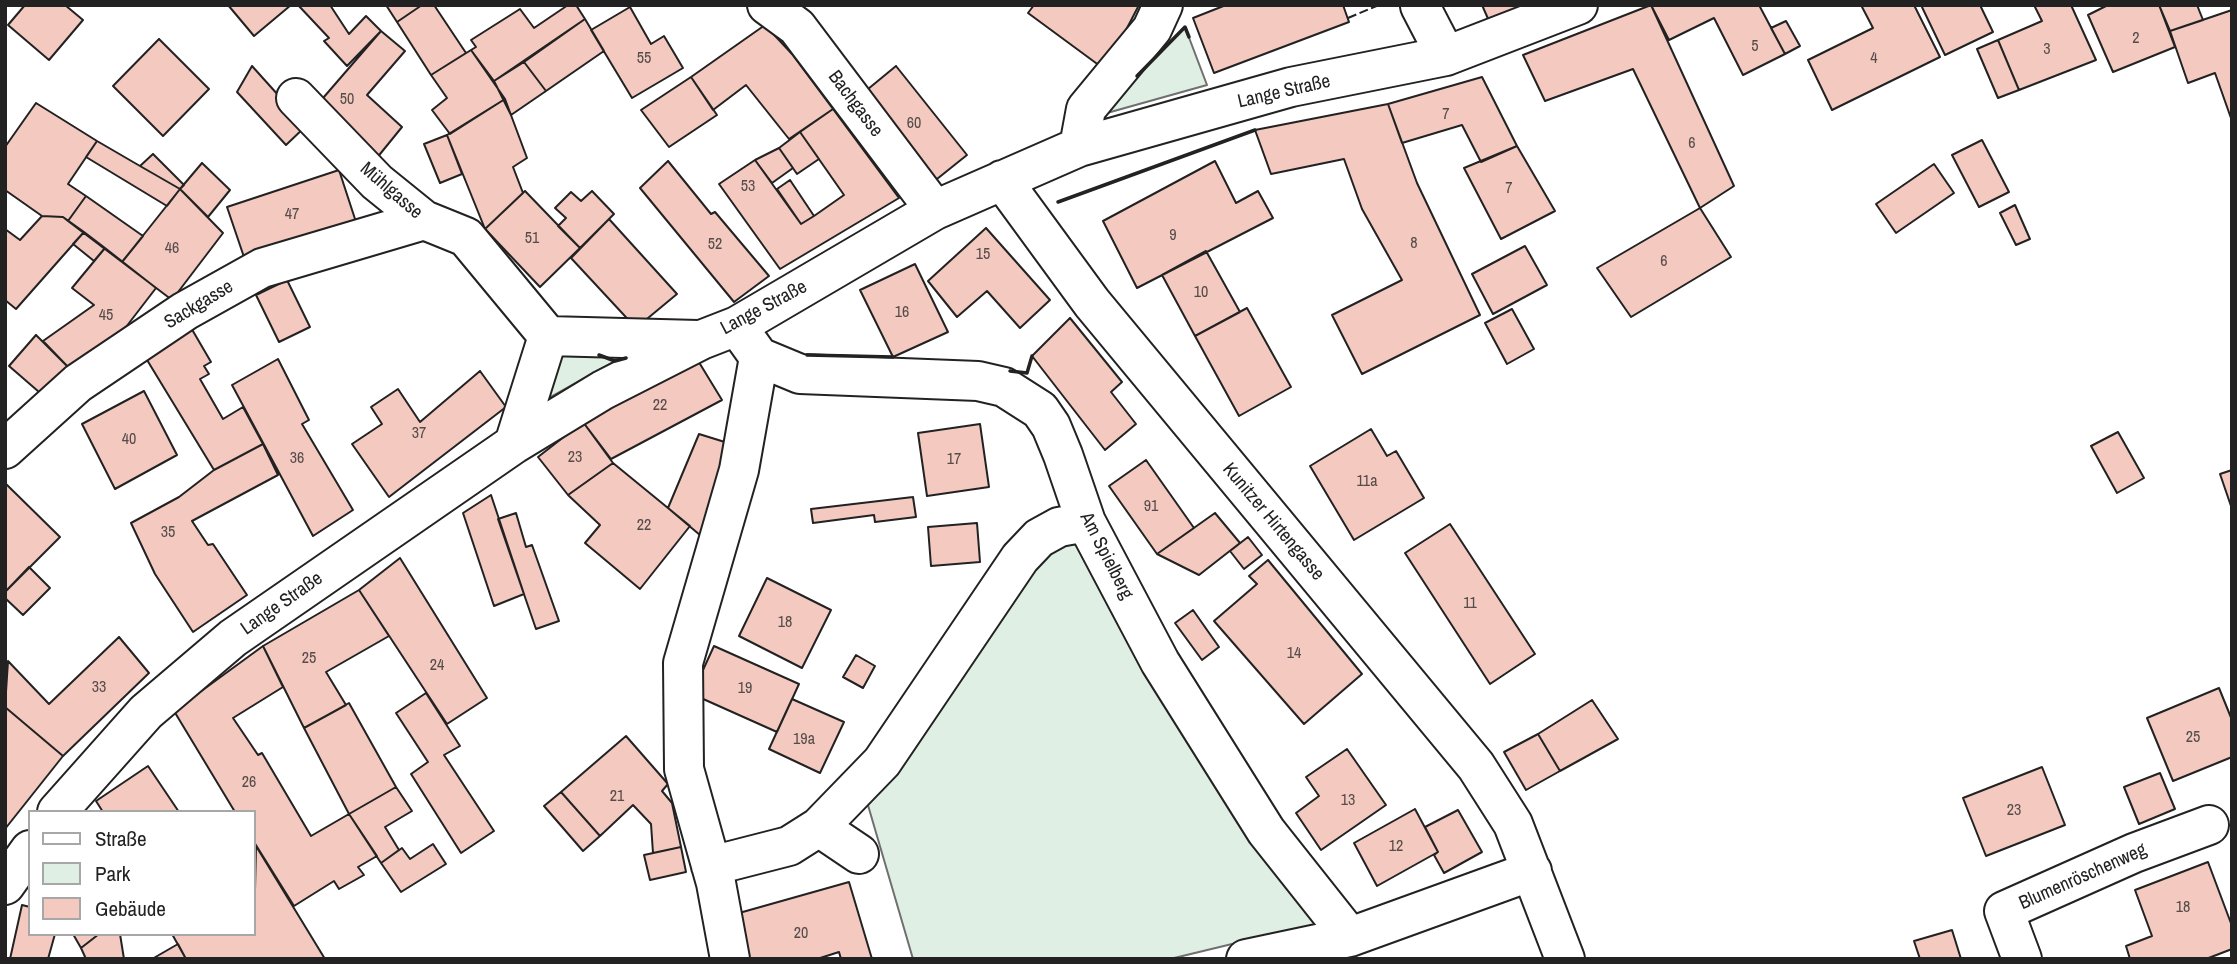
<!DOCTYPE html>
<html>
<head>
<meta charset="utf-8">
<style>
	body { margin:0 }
	#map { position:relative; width:2237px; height:964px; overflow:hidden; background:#fff; font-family:"Archivo Narrow",sans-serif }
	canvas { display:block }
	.frame { position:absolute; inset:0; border:7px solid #222; pointer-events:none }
	.legend { position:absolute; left:28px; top:810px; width:228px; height:126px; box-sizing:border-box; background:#fff; border:2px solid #a7a7a7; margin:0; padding:9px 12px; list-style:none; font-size:21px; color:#222 }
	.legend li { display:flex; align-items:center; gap:14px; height:35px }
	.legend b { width:35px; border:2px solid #a7a7a7 }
</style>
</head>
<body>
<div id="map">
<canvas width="2237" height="964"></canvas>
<div class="frame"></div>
<ul class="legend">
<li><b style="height:9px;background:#fff"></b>Straße</li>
<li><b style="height:19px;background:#e0efe3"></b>Park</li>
<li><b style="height:19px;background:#f3c9c0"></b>Gebäude</li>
</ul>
</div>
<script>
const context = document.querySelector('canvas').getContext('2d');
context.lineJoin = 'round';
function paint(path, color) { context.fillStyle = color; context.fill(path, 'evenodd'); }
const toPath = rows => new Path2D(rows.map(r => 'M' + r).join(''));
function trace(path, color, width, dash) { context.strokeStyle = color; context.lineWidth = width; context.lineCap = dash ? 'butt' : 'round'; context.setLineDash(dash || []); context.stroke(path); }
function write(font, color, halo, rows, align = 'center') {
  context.font = font + ' "Archivo Narrow",sans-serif'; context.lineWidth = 5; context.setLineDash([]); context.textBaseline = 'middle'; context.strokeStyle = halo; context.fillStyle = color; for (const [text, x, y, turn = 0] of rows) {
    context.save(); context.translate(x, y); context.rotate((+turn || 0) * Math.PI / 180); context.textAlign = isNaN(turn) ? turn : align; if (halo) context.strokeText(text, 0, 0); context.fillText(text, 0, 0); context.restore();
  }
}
const green = toPath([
	[1185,27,1207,85,1107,113,1120,92,1185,27],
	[593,352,615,361,545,400,555,355,593,352],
	[1075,542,1083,549,1335,930,1261,937,1170,959,913,959,865,795,1051,544,1075,542]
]);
const building = toPath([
	[25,5,65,5,83,20,49,60,8,25,25,5],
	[228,5,291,5,254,36,228,5],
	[298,5,330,5,349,34,366,16,381,31,347,66,324,41,329,38,298,5],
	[386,5,422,5,397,22,386,5],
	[422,5,434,5,466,53,431,75,397,22,422,5],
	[568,5,576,5,585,19,494,81,471,50,476,47,471,40,520,9,534,28,568,5],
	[1034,5,1139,5,1125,32,1100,66,1028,13,1034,5],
	[1226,5,1343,5,1349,22,1214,73,1193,18,1226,5],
	[1482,5,1530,5,1489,21,1482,5],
	[1651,5,1759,5,1785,54,1743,75,1714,18,1669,40,1651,5],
	[1651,5,1734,186,1700,208,1633,69,1545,101,1523,55,1651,5],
	[1861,5,1914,5,1940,57,1832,110,1808,60,1873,28,1861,5],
	[1921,5,1980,5,1993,32,1945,55,1921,5],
	[2034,5,2071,5,2096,60,2019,90,1998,40,2042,21,2034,5],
	[2108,5,2159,5,2175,47,2113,72,2088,15,2108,5],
	[2159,5,2197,5,2203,20,2170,31,2159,5],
	[630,7,651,44,664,36,683,68,632,98,591,30,630,7],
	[2232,10,2232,121,2215,73,2188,83,2170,31,2232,10],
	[585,19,604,51,546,91,524,62,585,19],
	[1786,21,1800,46,1785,54,1771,28,1786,21],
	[765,25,792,54,833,109,789,139,746,85,713,110,691,77,765,25],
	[381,31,405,51,367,95,402,127,376,159,317,105,381,31],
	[159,39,209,89,163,136,113,86,159,39],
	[1998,40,2019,90,1998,98,1977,49,1998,40],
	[471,50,505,99,450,134,432,110,447,98,431,75,471,50],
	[524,62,546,91,511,115,494,81,524,62],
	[252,66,306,126,286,145,237,92,252,66],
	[896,66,967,155,932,183,862,94,896,66],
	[691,77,717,115,669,147,641,110,691,77],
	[1482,77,1517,146,1481,162,1462,125,1402,143,1388,104,1482,77],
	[505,99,527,158,513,167,523,193,485,229,447,135,505,99],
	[36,103,97,141,68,184,86,196,68,221,63,217,42,216,5,190,5,147,36,103],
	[1388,104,1417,183,1480,315,1362,374,1332,315,1402,280,1362,209,1344,159,1271,174,1255,130,1388,104],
	[833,109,899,198,780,269,719,184,755,160,801,224,814,216,844,195,800,132,833,109],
	[800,132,819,159,797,174,779,148,800,132],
	[447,135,462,174,440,183,424,144,447,135],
	[1982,140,2009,192,1979,207,1952,155,1982,140],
	[97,141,140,166,180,189,167,206,86,157,97,141],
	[1517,146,1555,211,1501,239,1464,168,1517,146],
	[779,148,793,168,772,183,755,160,779,148],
	[153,154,184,185,180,189,140,166,153,154],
	[668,161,711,214,715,212,769,276,734,302,640,188,668,161],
	[1215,161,1236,203,1258,191,1273,218,1137,288,1103,221,1215,161],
	[202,163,230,190,208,217,180,189,202,163],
	[1934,164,1954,193,1896,233,1876,204,1934,164],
	[339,170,356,222,245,260,227,207,339,170],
	[790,180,814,216,801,224,777,189,790,180],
	[180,189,223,233,172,300,122,262,180,189],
	[525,191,580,248,540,287,485,229,525,191],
	[592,191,614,214,580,248,558,226,566,218,555,208,571,192,581,201,592,191],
	[86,196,143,236,122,262,68,221,86,196],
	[2015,205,2030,239,2016,245,2000,213,2015,205],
	[1700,208,1731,257,1631,317,1597,268,1700,208],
	[42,216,63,217,84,232,16,309,5,300,5,229,20,240,42,216],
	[609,219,677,294,636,328,571,258,609,219],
	[986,228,1050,300,1020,328,987,291,957,317,928,281,986,228],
	[84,232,105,248,94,261,73,244,84,232],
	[1525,246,1547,285,1493,314,1472,274,1525,246],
	[105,248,156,288,126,327,70,369,43,341,94,305,72,288,105,248],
	[1206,251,1240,312,1195,336,1162,275,1206,251],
	[915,264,948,332,893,357,860,290,915,264],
	[287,280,310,327,279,342,256,295,287,280],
	[1247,308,1291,387,1239,416,1195,336,1247,308],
	[1512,309,1534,349,1507,364,1485,323,1512,309],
	[1070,318,1122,382,1111,392,1136,424,1105,450,1032,356,1070,318],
	[190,326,211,362,204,366,209,374,200,379,223,419,243,407,263,444,214,470,144,355,190,326],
	[36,335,70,369,39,392,9,366,36,335],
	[278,359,309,420,302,424,353,510,313,536,232,385,278,359],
	[697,359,722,400,611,459,583,422,697,359],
	[480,371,506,407,389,497,352,444,382,424,371,407,398,389,420,422,480,371],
	[144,391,177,455,115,489,82,424,144,391],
	[583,422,613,463,568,495,538,457,583,422],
	[980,424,989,487,927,496,918,433,980,424],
	[1371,429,1387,456,1396,451,1424,498,1354,540,1310,466,1371,429],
	[2118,432,2144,478,2117,493,2091,446,2118,432],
	[699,434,728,443,707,541,668,508,699,434],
	[263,444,278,475,192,521,208,545,213,544,247,595,193,632,155,574,131,523,179,497,214,470,263,444],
	[1146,460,1194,528,1157,554,1109,486,1146,460],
	[613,463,690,526,640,589,585,543,600,525,568,495,613,463],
	[2232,470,2232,509,2220,474,2232,470],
	[5,483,60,537,5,592,5,483],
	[491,495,524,594,494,606,463,513,491,495],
	[913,497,916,517,875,522,874,515,813,523,811,509,913,497],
	[516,513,526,547,532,545,559,621,536,629,498,519,516,513],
	[1215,513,1240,543,1199,575,1157,554,1215,513],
	[977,523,980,562,931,566,928,527,977,523],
	[1450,524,1535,654,1490,684,1405,553,1450,524],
	[1248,537,1262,555,1244,569,1230,551,1248,537],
	[400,558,487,698,447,724,359,590,400,558],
	[1268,560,1362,674,1304,724,1214,621,1257,584,1249,576,1268,560],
	[29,567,50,588,23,615,5,598,5,592,29,567],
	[767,578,831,610,802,668,739,636,767,578],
	[359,590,389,636,326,672,346,705,304,728,263,646,359,590],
	[1193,610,1219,647,1202,660,1175,623,1193,610],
	[119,637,149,673,63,756,5,707,8,661,49,704,119,637],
	[263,646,283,687,233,718,258,755,262,753,311,836,349,814,377,856,358,867,364,875,339,889,334,881,294,906,254,842,254,812,235,812,174,711,263,646],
	[714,646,799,684,777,732,692,694,714,646],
	[856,655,875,666,863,688,843,677,856,655],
	[2219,688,2232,720,2232,757,2173,781,2147,718,2219,688],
	[426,693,460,746,444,755,494,831,461,853,411,774,428,762,396,713,426,693],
	[792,699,844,722,820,773,769,749,792,699],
	[1592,700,1618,739,1560,771,1538,734,1592,700],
	[349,703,396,787,349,814,304,728,349,703],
	[5,707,63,756,5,829,5,707],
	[1538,734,1560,771,1526,790,1504,752,1538,734],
	[626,736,668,784,662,791,672,803,681,847,653,853,651,824,633,805,600,836,561,792,626,736],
	[1347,749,1386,805,1321,850,1296,813,1319,796,1306,777,1347,749],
	[148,766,179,812,103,812,96,801,148,766],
	[2042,767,2065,825,1986,856,1963,798,2042,767],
	[2160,773,2175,809,2139,824,2124,787,2160,773],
	[396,787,412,811,385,827,399,850,381,863,349,814,396,787],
	[561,792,600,836,583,851,544,806,561,792],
	[1415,809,1438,852,1377,886,1354,843,1415,809],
	[1458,810,1482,852,1444,873,1434,855,1438,852,1425,827,1458,810],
	[433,844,446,864,401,892,381,863,402,848,410,859,433,844],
	[256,846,325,959,186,959,172,934,254,934,256,846],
	[681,847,686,872,650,880,644,855,681,847],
	[2208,862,2232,926,2232,949,2206,959,2130,959,2126,946,2152,936,2135,890,2208,862],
	[849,882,872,959,841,959,839,952,817,959,744,959,732,915,849,882],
	[22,905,30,907,30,934,55,934,48,959,10,959,22,905],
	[1952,930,1961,959,1920,959,1914,941,1952,930],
	[73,934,99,934,81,948,73,934],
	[99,934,120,934,124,959,86,959,81,948,99,934],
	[178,944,186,959,152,959,178,944]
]);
const minor = toPath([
	[767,5,797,27,935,210],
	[1420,6,1446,56],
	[296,98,377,182,424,220,466,237,548,336],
	[1079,147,1086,109,1152,29,1163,5],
	[1002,180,1092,303,1476,766,1513,824,1565,959],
	[759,357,800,374,978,381,1004,387,1040,410,1051,426,1063,455,1086,522,1160,662,1266,831,1350,937],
	[514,444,548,336,698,340],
	[5,449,78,383,185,311,262,268,424,220],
	[57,812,146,712,233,638,514,444,603,390,701,340,737,326,935,210,1079,147,1291,87,1446,56,1578,5],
	[819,827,859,854],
	[711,866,789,846,819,827,882,762,1020,558,1039,538,1059,527,1086,522],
	[5,885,30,850],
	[730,959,716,883,684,769,683,663,739,470,759,357,744,336],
	[1246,959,1350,937,1532,871],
	[2022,959,2004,911,2134,853,2209,825]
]);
const fence = toPath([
	[1348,18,1379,5]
]);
const wall = toPath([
	[1137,76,1185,27,1189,37],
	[1058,202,1255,130],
	[599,355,615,361,626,358],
	[807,355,893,357],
	[1010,371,1027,373,1032,356]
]);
const numberNames = [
	["2",2136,39],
	["5",1755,47],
	["3",2047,50],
	["55",644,59],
	["4",1874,59],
	["50",347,100],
	["7",1446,115],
	["60",914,124],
	["6",1692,144],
	["53",748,187],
	["7",1509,189],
	["47",292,215],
	["9",1173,236],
	["51",532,239],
	["8",1414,244],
	["52",715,245],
	["46",172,249],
	["15",983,255],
	["6",1664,262],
	["10",1201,293],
	["16",902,313],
	["45",106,316],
	["22",660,406],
	["37",419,434],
	["40",129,440],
	["23",575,458],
	["36",297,459],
	["17",954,460],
	["11a",1367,482],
	["91",1151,507],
	["22",644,526],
	["35",168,533],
	["11",1470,604],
	["18",785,623],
	["14",1294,654],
	["25",309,659],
	["24",437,666],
	["33",99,688],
	["19",745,689],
	["25",2193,738],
	["19a",804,740],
	["26",249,783],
	["21",617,797],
	["13",1348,801],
	["23",2014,811],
	["12",1396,847],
	["18",2183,908],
	["20",801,934]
];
const streetNames = [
	["Lange Straße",1284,92,-13],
	["Bachgasse",855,104,53],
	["Mühlgasse",391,191,41],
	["Sackgasse",199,305,-31],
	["Lange Straße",764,308,-28],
	["Kunitzer Hirtengasse",1273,522,50],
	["Am Spielberg",1106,556,63],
	["Lange Straße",282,604,-35],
	["Blumenröschenweg",2083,877,-24]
];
paint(green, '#e0efe3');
trace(green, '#6f6f6f', 2);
paint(building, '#f3c9c0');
trace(building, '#222', 2);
trace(minor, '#222', 42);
trace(minor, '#fff', 38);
trace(fence, '#222', 2, [9, 3.5]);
trace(wall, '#222', 3.5);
write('16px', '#564c4a', null, numberNames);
write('19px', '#222', '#fff', streetNames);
</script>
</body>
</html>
